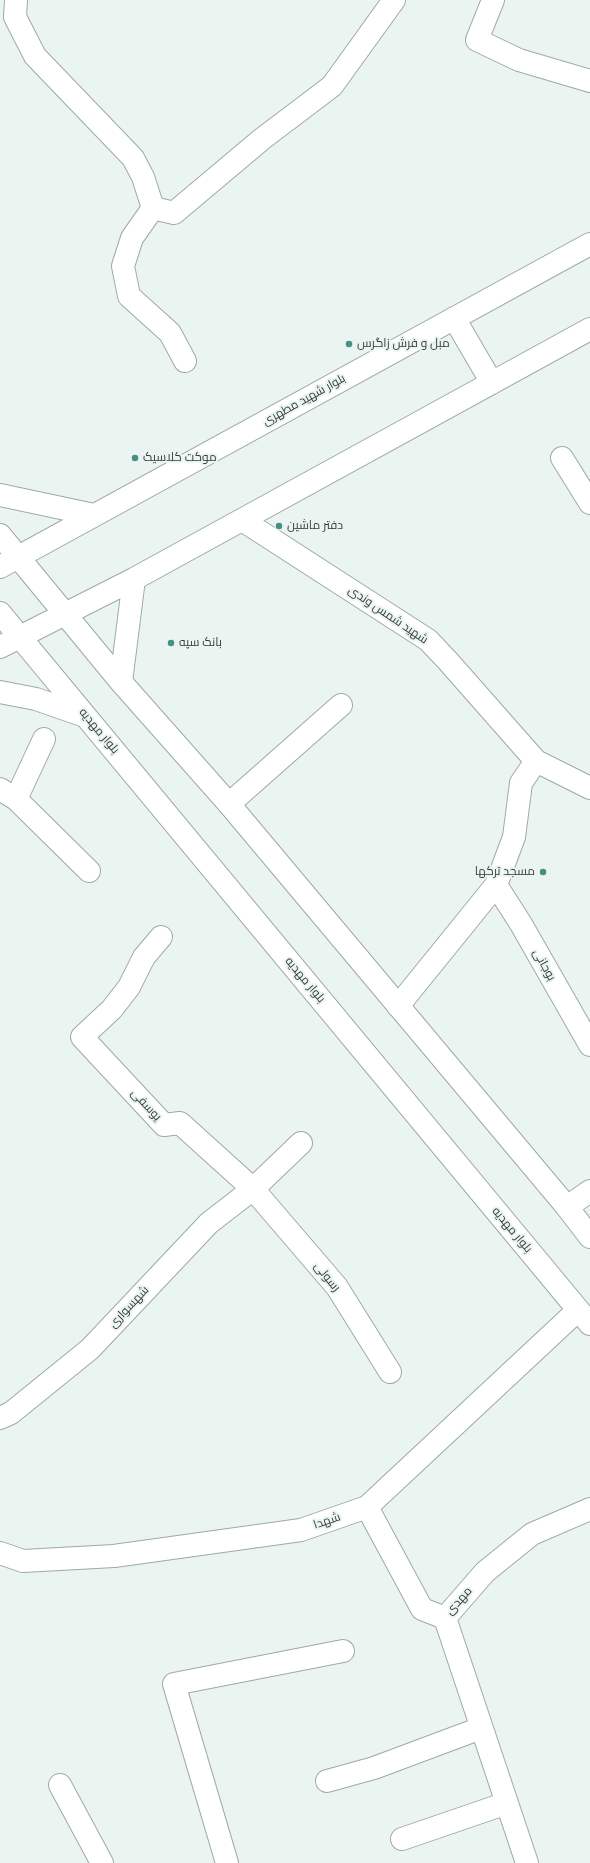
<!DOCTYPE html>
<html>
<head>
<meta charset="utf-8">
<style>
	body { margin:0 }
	canvas { display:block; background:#eaf5f2 }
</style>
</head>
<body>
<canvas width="590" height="1863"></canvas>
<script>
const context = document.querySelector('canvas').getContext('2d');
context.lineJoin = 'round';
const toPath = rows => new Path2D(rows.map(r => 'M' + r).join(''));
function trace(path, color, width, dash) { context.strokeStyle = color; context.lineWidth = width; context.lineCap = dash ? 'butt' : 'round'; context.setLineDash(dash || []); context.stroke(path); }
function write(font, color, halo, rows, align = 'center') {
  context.font = font + ' Karla,Cairo,sans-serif'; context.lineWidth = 4; context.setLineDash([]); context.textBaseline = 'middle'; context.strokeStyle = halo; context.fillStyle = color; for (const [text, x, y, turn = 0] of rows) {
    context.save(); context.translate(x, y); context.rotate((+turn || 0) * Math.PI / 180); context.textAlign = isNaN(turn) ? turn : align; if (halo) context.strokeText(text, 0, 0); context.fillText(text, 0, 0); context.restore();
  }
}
const minor = toPath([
	[16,0,15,17,35,56,133,158,143,177,153,208,174,213,262,139,332,86,394,0],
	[493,0,477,40,519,60,590,81],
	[153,208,132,238,123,266,129,296,170,333,185,361],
	[562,458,590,503],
	[242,520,428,640,447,660,536,761,590,788],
	[0,789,16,799,89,871],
	[16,799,44,739],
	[229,804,341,705],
	[496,885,521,924,590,1045],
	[161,937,144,957,129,987,112,1009,82,1037,164,1125,180,1123,253,1189,337,1287,390,1372],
	[398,1006,496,885,514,837,521,783,536,761],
	[567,1207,590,1191],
	[0,1418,11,1413,90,1349,209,1223,253,1189,301,1143],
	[367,1507,422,1609,445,1618,485,1572,532,1534,590,1509],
	[0,1553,23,1561,114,1556,301,1530,367,1507,578,1310],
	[445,1618,527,1863],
	[327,1781,374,1768,481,1728],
	[60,1785,102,1863],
	[402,1839,507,1803],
	[227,1863,174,1684,343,1651]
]);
const major = toPath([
	[454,318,492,383],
	[0,495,94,515],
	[0,535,121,682,229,804,567,1207,590,1237],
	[0,567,590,244],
	[0,613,590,1324],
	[0,647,134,579,590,329],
	[121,682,134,579],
	[0,692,36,699,85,716]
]);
const markers = [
	[349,344,4,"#488e83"],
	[135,458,4,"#488e83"],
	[279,526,4,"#488e83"],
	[171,643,4,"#488e83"],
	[543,872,4,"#488e83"]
];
const poiNames = [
	["مبل و فرش زاگرس",357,344],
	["موکت کلاسیک",143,458],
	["دفتر ماشین",287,526],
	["بانک سپه",179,643],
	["مسجد ترکها",535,872,"right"]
];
const streetNames = [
	["بلوار شهید مطهری",304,400,-29],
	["شهید شمس وندی",388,615,34],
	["بلوار مهدیه",99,731,50],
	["بوجانی",544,965,61],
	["بلوار مهدیه",305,980,50],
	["یوسفی",146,1105,47],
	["بلوار مهدیه",512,1230,50],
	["رسولی",327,1277,51],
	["شهسواری",129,1307,-47],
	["شهدا",327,1521,-19],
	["مهدی",459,1601,-48]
];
trace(minor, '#9fa9a7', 24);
trace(major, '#9fa9a7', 24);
trace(minor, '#fff', 22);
trace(major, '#fff', 22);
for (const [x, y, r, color] of markers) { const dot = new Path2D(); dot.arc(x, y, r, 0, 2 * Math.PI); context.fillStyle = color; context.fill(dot); trace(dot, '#eaf5f2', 1.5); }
write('12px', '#373c3b', '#eaf5f2', poiNames, 'left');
write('12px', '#373c3b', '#eaf5f2', streetNames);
</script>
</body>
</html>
